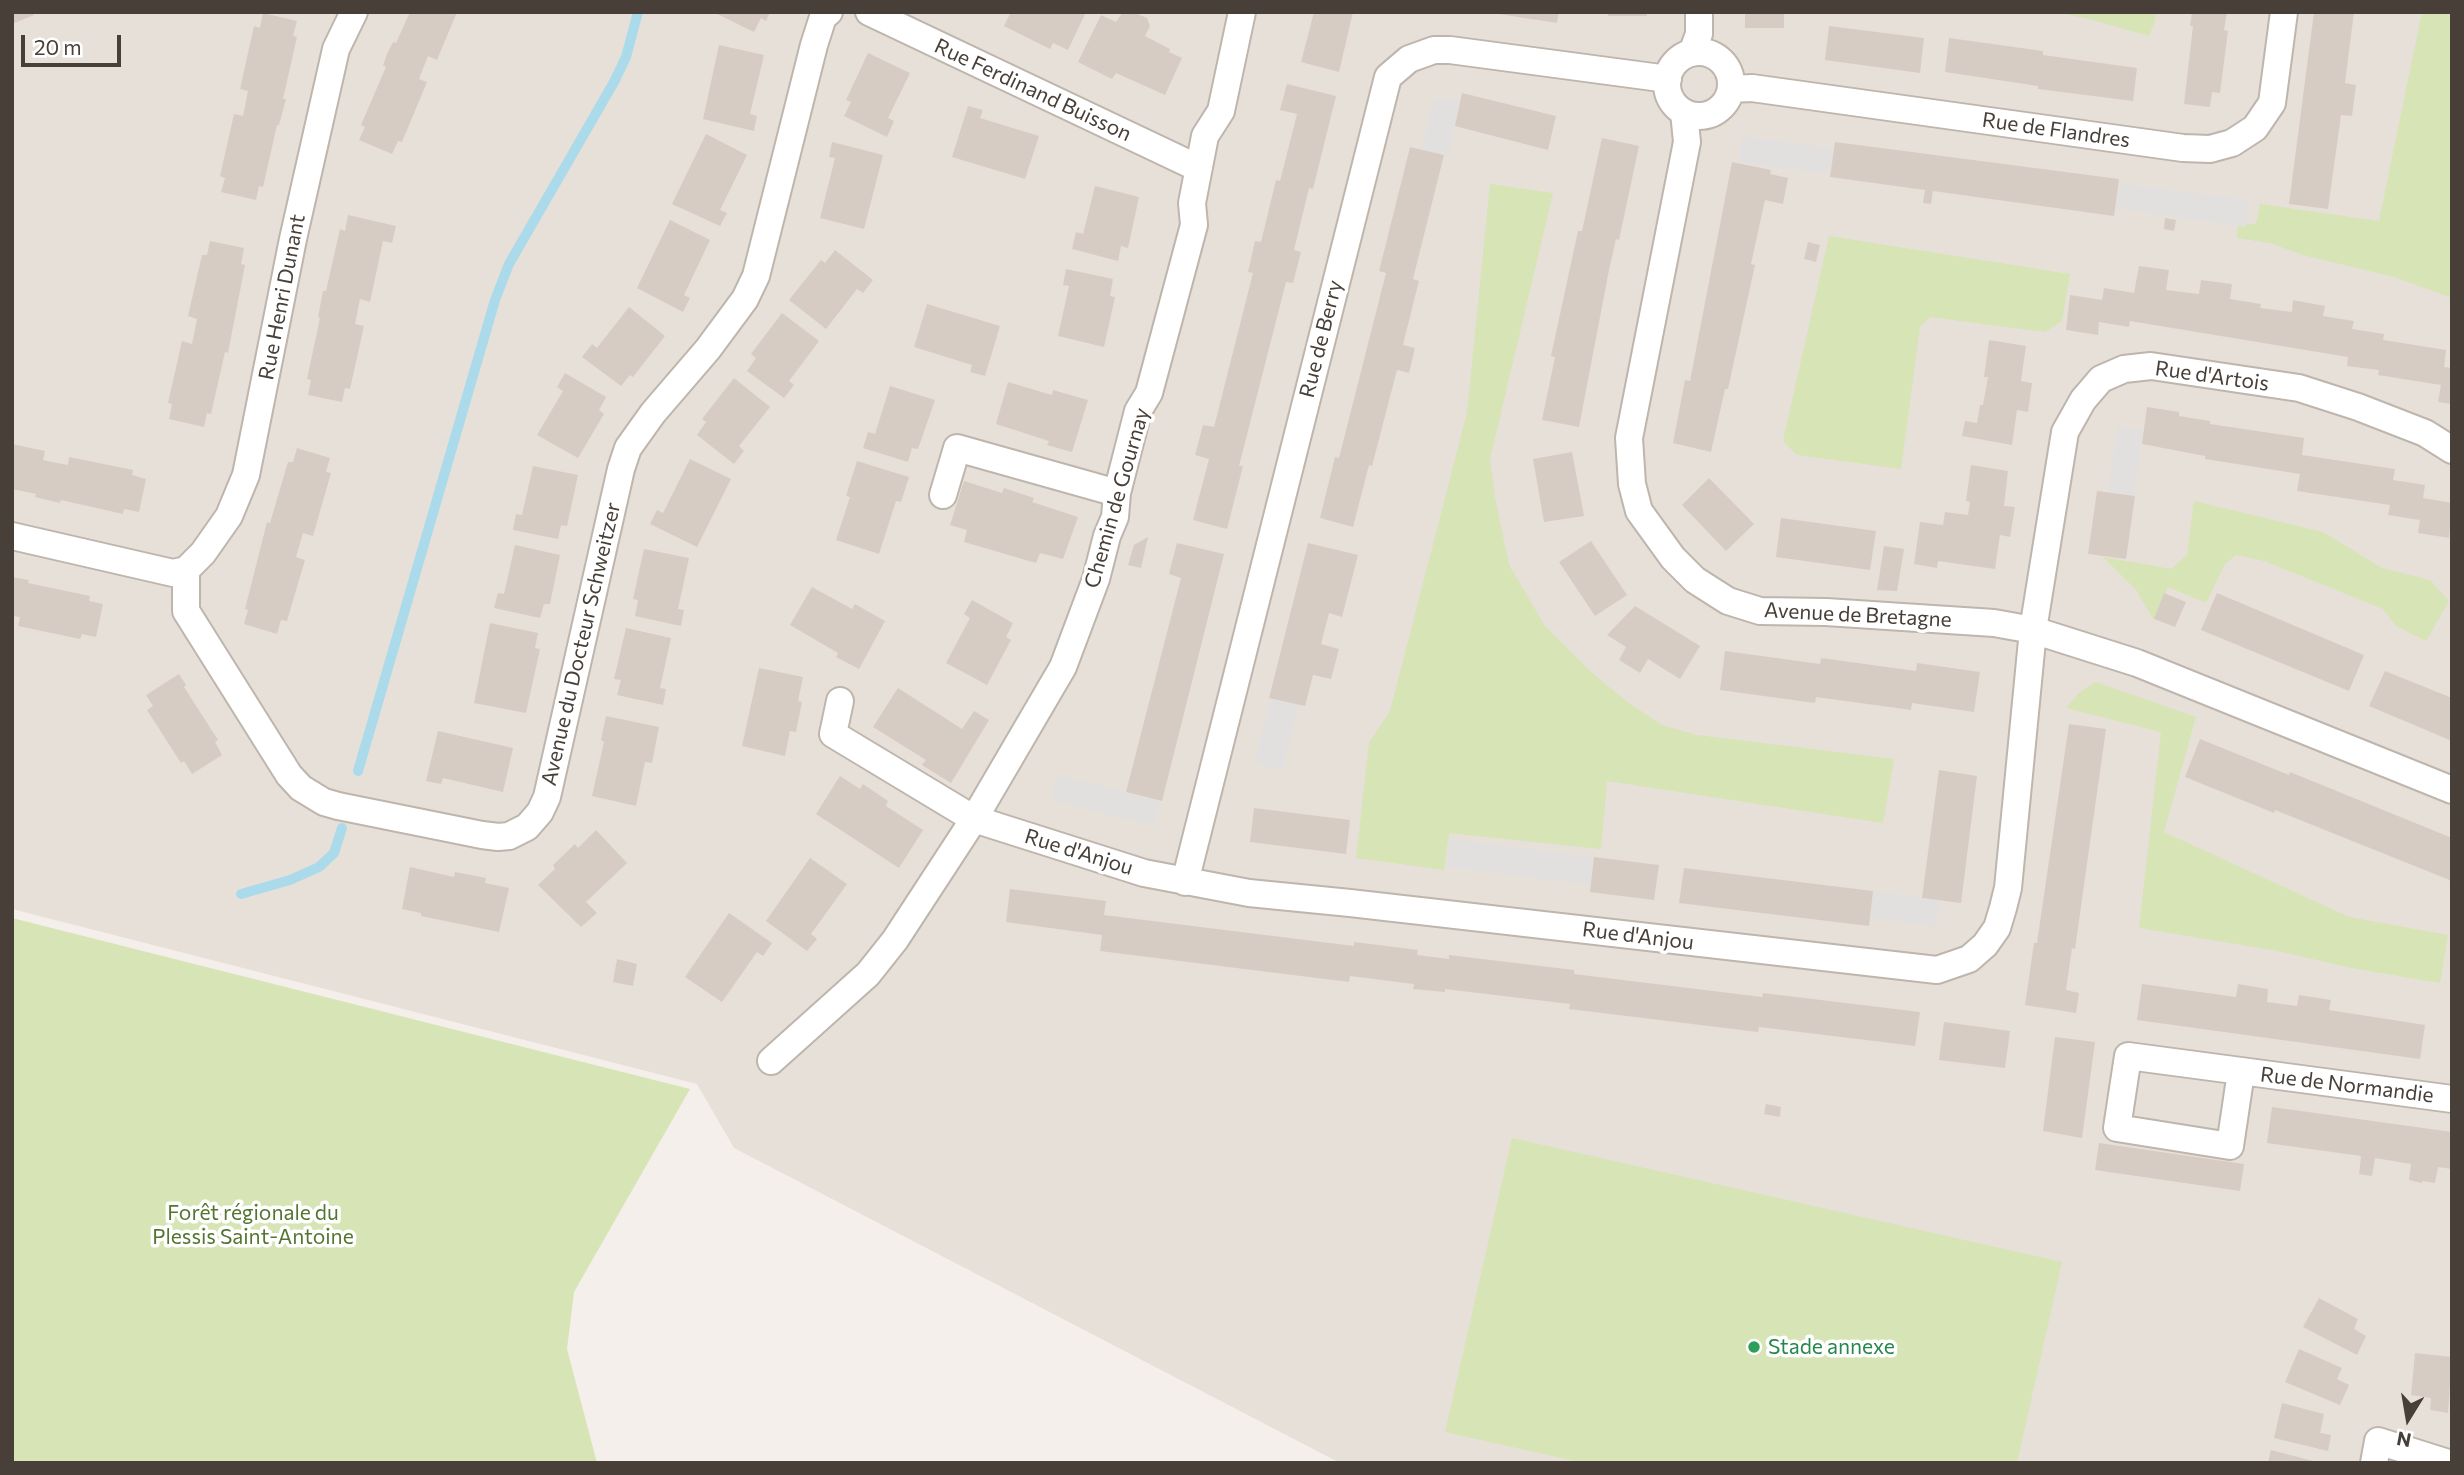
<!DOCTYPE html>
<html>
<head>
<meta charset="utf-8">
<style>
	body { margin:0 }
	#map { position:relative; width:2464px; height:1475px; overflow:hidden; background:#f4efea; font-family:Commissioner,sans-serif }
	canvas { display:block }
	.frame { position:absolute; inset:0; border:14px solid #473f38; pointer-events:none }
	.north { position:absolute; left:2373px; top:1384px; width:70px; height:70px; -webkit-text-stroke:5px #fff; paint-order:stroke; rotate:191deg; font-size:19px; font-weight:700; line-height:28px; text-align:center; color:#473f38 }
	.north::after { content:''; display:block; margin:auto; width:24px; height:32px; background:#473f38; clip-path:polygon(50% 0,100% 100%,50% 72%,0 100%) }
	.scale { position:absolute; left:21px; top:35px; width:100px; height:32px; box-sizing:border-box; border:4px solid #473f38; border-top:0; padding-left:9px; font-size:21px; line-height:24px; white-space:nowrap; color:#473f38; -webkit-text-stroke:5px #fff; paint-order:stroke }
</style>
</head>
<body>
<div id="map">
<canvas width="2464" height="1475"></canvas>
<div class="frame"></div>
<div class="north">N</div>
<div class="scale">20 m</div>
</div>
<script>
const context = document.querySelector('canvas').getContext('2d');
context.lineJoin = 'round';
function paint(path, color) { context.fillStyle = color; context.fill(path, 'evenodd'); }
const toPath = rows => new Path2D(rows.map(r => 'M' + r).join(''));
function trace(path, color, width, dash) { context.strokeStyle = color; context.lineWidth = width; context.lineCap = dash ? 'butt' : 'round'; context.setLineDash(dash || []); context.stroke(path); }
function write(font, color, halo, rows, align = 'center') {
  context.font = font + ' Commissioner,sans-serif'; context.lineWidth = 7; context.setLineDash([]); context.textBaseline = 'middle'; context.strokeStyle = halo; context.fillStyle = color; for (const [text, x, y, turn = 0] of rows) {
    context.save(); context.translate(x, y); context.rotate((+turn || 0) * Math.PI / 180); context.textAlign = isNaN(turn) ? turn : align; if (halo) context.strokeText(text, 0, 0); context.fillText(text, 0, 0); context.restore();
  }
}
const residential = toPath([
	[12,12,2452,12,2452,1463,1340,1463,734,1148,697,1084,12,909]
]);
const green = toPath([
	[2054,12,2156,12,2155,21,2149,36,2089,19],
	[2422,12,2452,12,2452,298,2394,277,2303,255,2270,243,2237,238,2238,223,2256,224,2260,204,2379,221],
	[1490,184,1553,193,1490,459,1495,497,1509,565,1545,626,1591,672,1626,701,1662,725,1697,735,1894,759,1883,823,1607,781,1601,849,1449,833,1444,870,1356,858,1369,743,1390,711,1467,413],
	[1829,236,2070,274,2062,321,2045,332,1930,317,1920,327,1901,469,1797,455,1783,441],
	[2194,501,2323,532,2382,568,2430,580,2449,601,2426,641,2396,626,2383,609,2264,561,2236,555,2225,564,2206,603,2168,587,2154,620,2136,590,2103,557,2171,569,2187,555],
	[2096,682,2196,717,2164,832,2349,917,2448,935,2440,983,2351,968,2278,951,2139,928,2161,732,2066,708,2080,692],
	[12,918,690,1089,574,1292,567,1349,597,1463,12,1463],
	[1512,1138,2062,1262,2017,1463,1584,1463,1445,1432]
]);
const parking = toPath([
	[1434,97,1460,103,1448,156,1421,150],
	[1742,136,1834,148,1831,174,1738,162],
	[2118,183,2250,200,2246,227,2115,209],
	[2117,426,2144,429,2134,495,2108,492],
	[1271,698,1299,705,1283,770,1254,763],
	[1056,774,1160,801,1154,826,1050,800],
	[1449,839,1594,857,1591,885,1447,867],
	[1873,891,1940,900,1936,927,1870,918]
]);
const stream = toPath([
	[358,771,495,300,509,264,614,82,626,57,638,12],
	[241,894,290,880,319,867,334,853,342,828]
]);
const building = toPath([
	[12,12,33,12,34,15,12,24],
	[410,12,457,12,437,60,428,56,419,79,427,82,402,142,398,141,392,154,359,140,365,127,361,125,386,67,383,65,388,52,393,42,396,43],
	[713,12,770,12,766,21,761,18,754,32],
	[1011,12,1086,12,1068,50,1053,43,1050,49,1004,26],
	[1123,12,1133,12,1147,18,1150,26,1145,36,1170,49,1169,52,1182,58,1165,95,1116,73,1112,79,1078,62,1101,15,1116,22],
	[1314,12,1353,12,1339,72,1301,62],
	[1486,12,1559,12,1557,23],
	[1608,12,1647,12,1647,16,1608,16],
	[1745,12,1784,12,1784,28,1745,28],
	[2192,12,2227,12,2224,30,2228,31,2220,93,2212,92,2210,107,2184,104,2193,26,2190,26],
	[2314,12,2354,12,2345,83,2356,85,2352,116,2341,115,2328,209,2289,204],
	[263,13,297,21,293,36,297,37,283,99,286,99,279,125,277,125,263,187,259,186,256,200,221,192,225,178,220,176,234,114,243,116,248,91,240,89,254,26,260,28],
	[1829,26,1924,38,1920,73,1825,60],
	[1949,38,2043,51,2043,55,2137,68,2133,101,2038,89,2038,86,1945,72],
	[719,45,764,55,750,114,757,116,754,131,703,119],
	[868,53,910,73,888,118,894,121,887,137,844,116,851,102,846,100],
	[1287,84,1336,96,1313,189,1309,188,1294,250,1301,252,1293,283,1286,282,1239,466,1243,466,1227,529,1193,520,1209,459,1195,455,1203,425,1214,427,1253,273,1248,272,1255,241,1261,242,1276,180,1280,181,1297,114,1280,110],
	[1462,93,1556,116,1548,150,1455,126],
	[968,106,983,110,980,118,1039,136,1025,179,952,157],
	[706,134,747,155,720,210,727,213,720,226,672,204],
	[1602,138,1639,146,1619,240,1616,239,1609,270,1579,427,1542,420,1555,357,1551,356,1578,231,1582,231],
	[832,142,883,155,864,229,820,218,835,158,829,157],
	[1835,142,2119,179,2114,216,1933,191,1931,204,1923,203,1925,190,1830,177],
	[1410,147,1444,155,1413,279,1419,281,1403,345,1415,348,1409,373,1397,370,1372,466,1369,465,1353,527,1320,518,1335,457,1339,458,1386,273,1379,271],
	[1732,162,1771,170,1770,174,1788,178,1783,204,1765,200,1751,264,1755,265,1728,389,1725,389,1711,452,1673,443,1685,380,1690,381],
	[1095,186,1139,197,1128,248,1121,246,1118,261,1072,249,1076,232,1083,234],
	[348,215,396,226,392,243,383,241,370,302,360,299,355,324,364,326,350,389,345,388,342,402,308,395,311,380,307,379,320,318,318,317,323,291,326,291,340,229,345,231],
	[2165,218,2176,220,2174,231,2164,229],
	[670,220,710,240,684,295,690,298,683,312,637,288],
	[210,241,244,248,241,264,245,265,228,353,225,352,211,414,207,413,204,427,169,419,172,404,168,403,182,341,192,344,197,319,188,316,202,255,207,255],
	[1808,242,1820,245,1816,262,1804,259],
	[835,250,873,280,863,293,857,289,826,329,789,300,821,260,825,263],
	[2139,266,2169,270,2166,290,2199,294,2201,280,2232,284,2230,299,2261,304,2260,308,2292,312,2293,300,2325,306,2323,316,2354,321,2352,329,2384,334,2383,340,2446,350,2444,367,2452,368,2452,404,2438,402,2441,385,2378,375,2379,370,2347,366,2348,357,2130,321,2129,327,2099,322,2098,335,2066,330,2070,295,2102,300,2104,288,2134,293],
	[1066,269,1113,279,1110,296,1115,297,1104,347,1058,336,1069,286,1063,285],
	[927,304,1000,326,985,376,970,372,972,365,914,347],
	[629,307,665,336,633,377,630,375,621,386,582,357,592,344,597,348],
	[782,313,819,341,789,381,794,385,784,398,747,371,756,358,751,354],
	[1989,340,2026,346,2021,381,2032,383,2028,412,2017,410,2012,445,1962,436,1965,421,1977,423,1980,405,1983,405,1988,377,1984,377],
	[565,373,606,397,599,410,604,414,578,458,537,435,563,391,557,387],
	[734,378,770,407,739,446,744,451,734,464,697,435,706,422,702,419],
	[1008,382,1052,395,1053,390,1088,400,1072,452,1047,445,1049,441,996,424],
	[890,386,935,400,918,449,912,448,908,462,863,448,868,432,875,434],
	[2147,407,2179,412,2179,416,2210,421,2210,424,2304,438,2302,455,2395,469,2393,480,2425,485,2423,498,2452,503,2449,538,2418,533,2420,520,2388,515,2390,505,2297,491,2300,474,2205,459,2205,456,2142,444],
	[12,444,45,451,43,460,57,463,68,465,69,457,133,470,132,475,146,479,139,512,124,509,123,514,61,500,60,503,35,497,36,494,12,489],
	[297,448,330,458,326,472,331,473,313,536,303,533,296,557,305,560,287,621,281,620,277,634,244,624,248,610,245,609,267,522,270,523,288,462,293,462],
	[1572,452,1584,516,1544,522,1533,459],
	[690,459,731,479,697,547,650,524,657,510,663,513],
	[857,461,909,477,901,502,896,501,879,554,836,540,850,497,846,496],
	[1971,465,2008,471,2004,506,2015,507,2010,537,2000,535,1995,569,1938,561,1937,568,1914,564,1920,522,1943,525,1945,512,1968,515,1970,502,1966,501],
	[533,466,578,475,567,526,561,525,558,539,513,530,516,514,522,515],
	[1709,478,1754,524,1726,551,1682,505],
	[964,481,1002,493,1004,488,1034,498,1032,502,1078,517,1063,559,1040,553,1036,563,964,542,967,530,950,525],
	[2097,491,2135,496,2126,559,2088,554],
	[1781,518,1876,531,1870,570,1776,557],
	[1148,537,1141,568,1128,565,1134,545],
	[1591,541,1627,595,1595,616,1559,562],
	[1177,543,1224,554,1162,801,1126,792,1181,578,1169,574],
	[1308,543,1358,555,1342,617,1329,613,1321,644,1339,649,1331,679,1313,675,1305,706,1269,698],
	[515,545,560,555,550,604,544,604,540,618,494,608,498,593,504,594],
	[1884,546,1904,549,1897,591,1877,590],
	[644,549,689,558,678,609,684,610,681,626,635,616,638,600,633,599],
	[12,577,29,580,28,583,90,596,89,601,103,604,96,637,82,634,80,639,18,626,20,617,12,616],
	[812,587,852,609,855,604,885,621,859,669,836,657,838,653,790,625],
	[2164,593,2186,602,2175,627,2154,619],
	[2217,593,2364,655,2349,691,2201,630],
	[972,600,1013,623,1006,637,1011,640,987,685,946,663,970,618,964,614],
	[1635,606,1700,646,1680,679,1648,659,1640,673,1619,660,1626,647,1607,635],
	[490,623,538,633,535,648,540,649,526,713,474,703],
	[626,628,671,638,660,688,666,689,663,705,617,695,621,680,614,679],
	[1725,651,1820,664,1821,658,1916,671,1917,663,1980,672,1974,712,1912,703,1911,710,1816,697,1815,703,1720,690],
	[759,668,803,677,798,701,802,702,796,732,790,731,785,756,742,746],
	[2385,671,2452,698,2452,741,2369,706],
	[179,674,186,685,184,687,218,740,215,742,222,755,192,774,184,761,181,763,147,710,153,706,146,695],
	[898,688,962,729,974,711,989,720,951,783,922,765,926,760,873,727],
	[606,716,659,727,652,763,645,762,636,806,592,796,604,742,601,740],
	[2069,724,2106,729,2075,949,2072,948,2066,990,2079,993,2076,1013,2025,1005,2034,943,2037,943],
	[438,731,513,748,503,792,443,778,441,784,426,781],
	[2200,739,2289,775,2290,772,2452,838,2452,881,2275,810,2274,813,2185,777],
	[1939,770,1977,776,1961,903,1922,898],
	[840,776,860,789,863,784,888,801,886,806,923,830,899,868,816,814],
	[1254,808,1350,820,1346,854,1250,842],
	[596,830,627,863,586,902,597,913,581,927,538,885,555,869,553,865,575,844,578,848],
	[1594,857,1659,865,1654,900,1590,892],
	[810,858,847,884,811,934,817,939,807,951,766,921],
	[410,867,454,877,455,872,486,878,485,883,509,888,499,932,421,916,421,913,402,909],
	[1684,868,1873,891,1869,926,1679,903],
	[1010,889,1106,901,1104,915,1354,946,1354,942,1418,950,1417,955,1449,959,1449,955,1574,970,1574,974,1762,997,1763,993,1920,1012,1915,1046,1759,1027,1758,1032,1602,1013,1569,1009,1570,1004,1445,989,1445,992,1413,989,1414,984,1350,976,1349,982,1100,951,1102,935,1006,922],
	[729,913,772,943,763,956,757,952,722,1002,685,977],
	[617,959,637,964,633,986,613,982],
	[2142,984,2236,997,2238,984,2268,989,2267,1002,2297,1006,2299,995,2331,1000,2329,1010,2425,1025,2420,1059,2137,1020],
	[1944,1022,2010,1031,2005,1068,1939,1060],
	[2055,1037,2095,1042,2082,1138,2043,1131],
	[1766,1104,1781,1107,1780,1117,1764,1114],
	[2272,1107,2452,1132,2452,1169,2438,1167,2435,1183,2422,1181,2422,1183,2409,1180,2411,1164,2375,1158,2372,1176,2359,1174,2361,1156,2267,1143],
	[2099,1143,2244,1164,2240,1191,2095,1170],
	[2319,1298,2358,1319,2354,1329,2366,1336,2357,1355,2303,1327],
	[2299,1349,2342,1368,2337,1379,2349,1385,2340,1405,2285,1382],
	[2415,1353,2452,1357,2448,1413,2430,1410,2431,1398,2411,1395],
	[2282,1403,2324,1414,2320,1433,2331,1435,2328,1451,2274,1438],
	[2271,1450,2317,1462,2317,1463,2268,1463]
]);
const minor = toPath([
	[869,12,1198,168],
	'1667 84a32 32 0 1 1 64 0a32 32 0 1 1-64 0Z',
	[1692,53,1699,34,1699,12],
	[1731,89,1752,88,2183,148,2210,149,2232,143,2255,128,2272,103,2284,12],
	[1684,112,1687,142,1629,438,1632,484,1639,511,1673,558,1695,580,1728,601,1760,611,1826,612,1994,623,2033,630,2137,663,2452,790],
	[943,495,957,448,1117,493],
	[12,536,173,573,186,570],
	[186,570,186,611,289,775,301,788,324,802,338,806,482,835,498,837,509,836,527,827,540,812,547,797,621,469,628,448,653,413,708,349,745,299,756,276,814,45,823,17,829,12],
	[186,570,203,553,229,516,246,475,293,239,336,49,354,12],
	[840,701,833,734,974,819,1144,873,1249,893,1350,903,1937,970,1969,959,1985,945,1997,928,2003,908,2008,888,2033,630,2065,432,2083,400,2101,379,2124,369,2151,366,2299,388,2358,407,2425,433,2452,450],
	[1185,882,1388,77,1409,59,1434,50,1450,50,1668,79],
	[771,1061,868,974,895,940,974,819,1063,667,1096,579,1107,536,1115,517,1117,493,1138,411,1149,393,1194,225,1192,203,1205,136,1221,111,1242,12],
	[2241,1072,2230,1146,2117,1128,2128,1056,2452,1099],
	[2374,1463,2378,1441,2448,1463]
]);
const markers = [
	[1754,1347,7,"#2e9e5b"]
];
const streetNames = [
	["Rue Ferdinand Buisson",1033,90,25],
	["Rue de Flandres",2056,130,8],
	["Rue Henri Dunant",282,297,-79],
	["Rue de Berry",1321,339,-76],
	["Rue d'Artois",2212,376,8],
	["Chemin de Gournay",1117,498,-74],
	["Avenue de Bretagne",1858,615,3],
	["Avenue du Docteur Schweitzer",581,644,-77],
	["Rue d'Anjou",1079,852,17],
	["Rue d'Anjou",1638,936,7],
	["Rue de Normandie",2347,1085,7]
];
const parkNames = [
	["Forêt régionale du",253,1213],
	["Plessis Saint-Antoine",253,1237]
];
const leisureNames = [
	["Stade annexe",1768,1347]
];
paint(residential, '#e7e0d8');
paint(green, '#d6e4b6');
paint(parking, '#e2e0de');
trace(stream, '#abdbeb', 10);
paint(building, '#d7ccc3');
trace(minor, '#beb5ad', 30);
trace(minor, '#fff', 26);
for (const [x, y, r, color] of markers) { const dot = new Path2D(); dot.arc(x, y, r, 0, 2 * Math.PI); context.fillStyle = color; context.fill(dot); trace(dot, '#fff', 2.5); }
write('21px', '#473f38', '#fff', streetNames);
write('21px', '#547530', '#fff', parkNames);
write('21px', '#27864d', '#fff', leisureNames, 'left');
</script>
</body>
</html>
